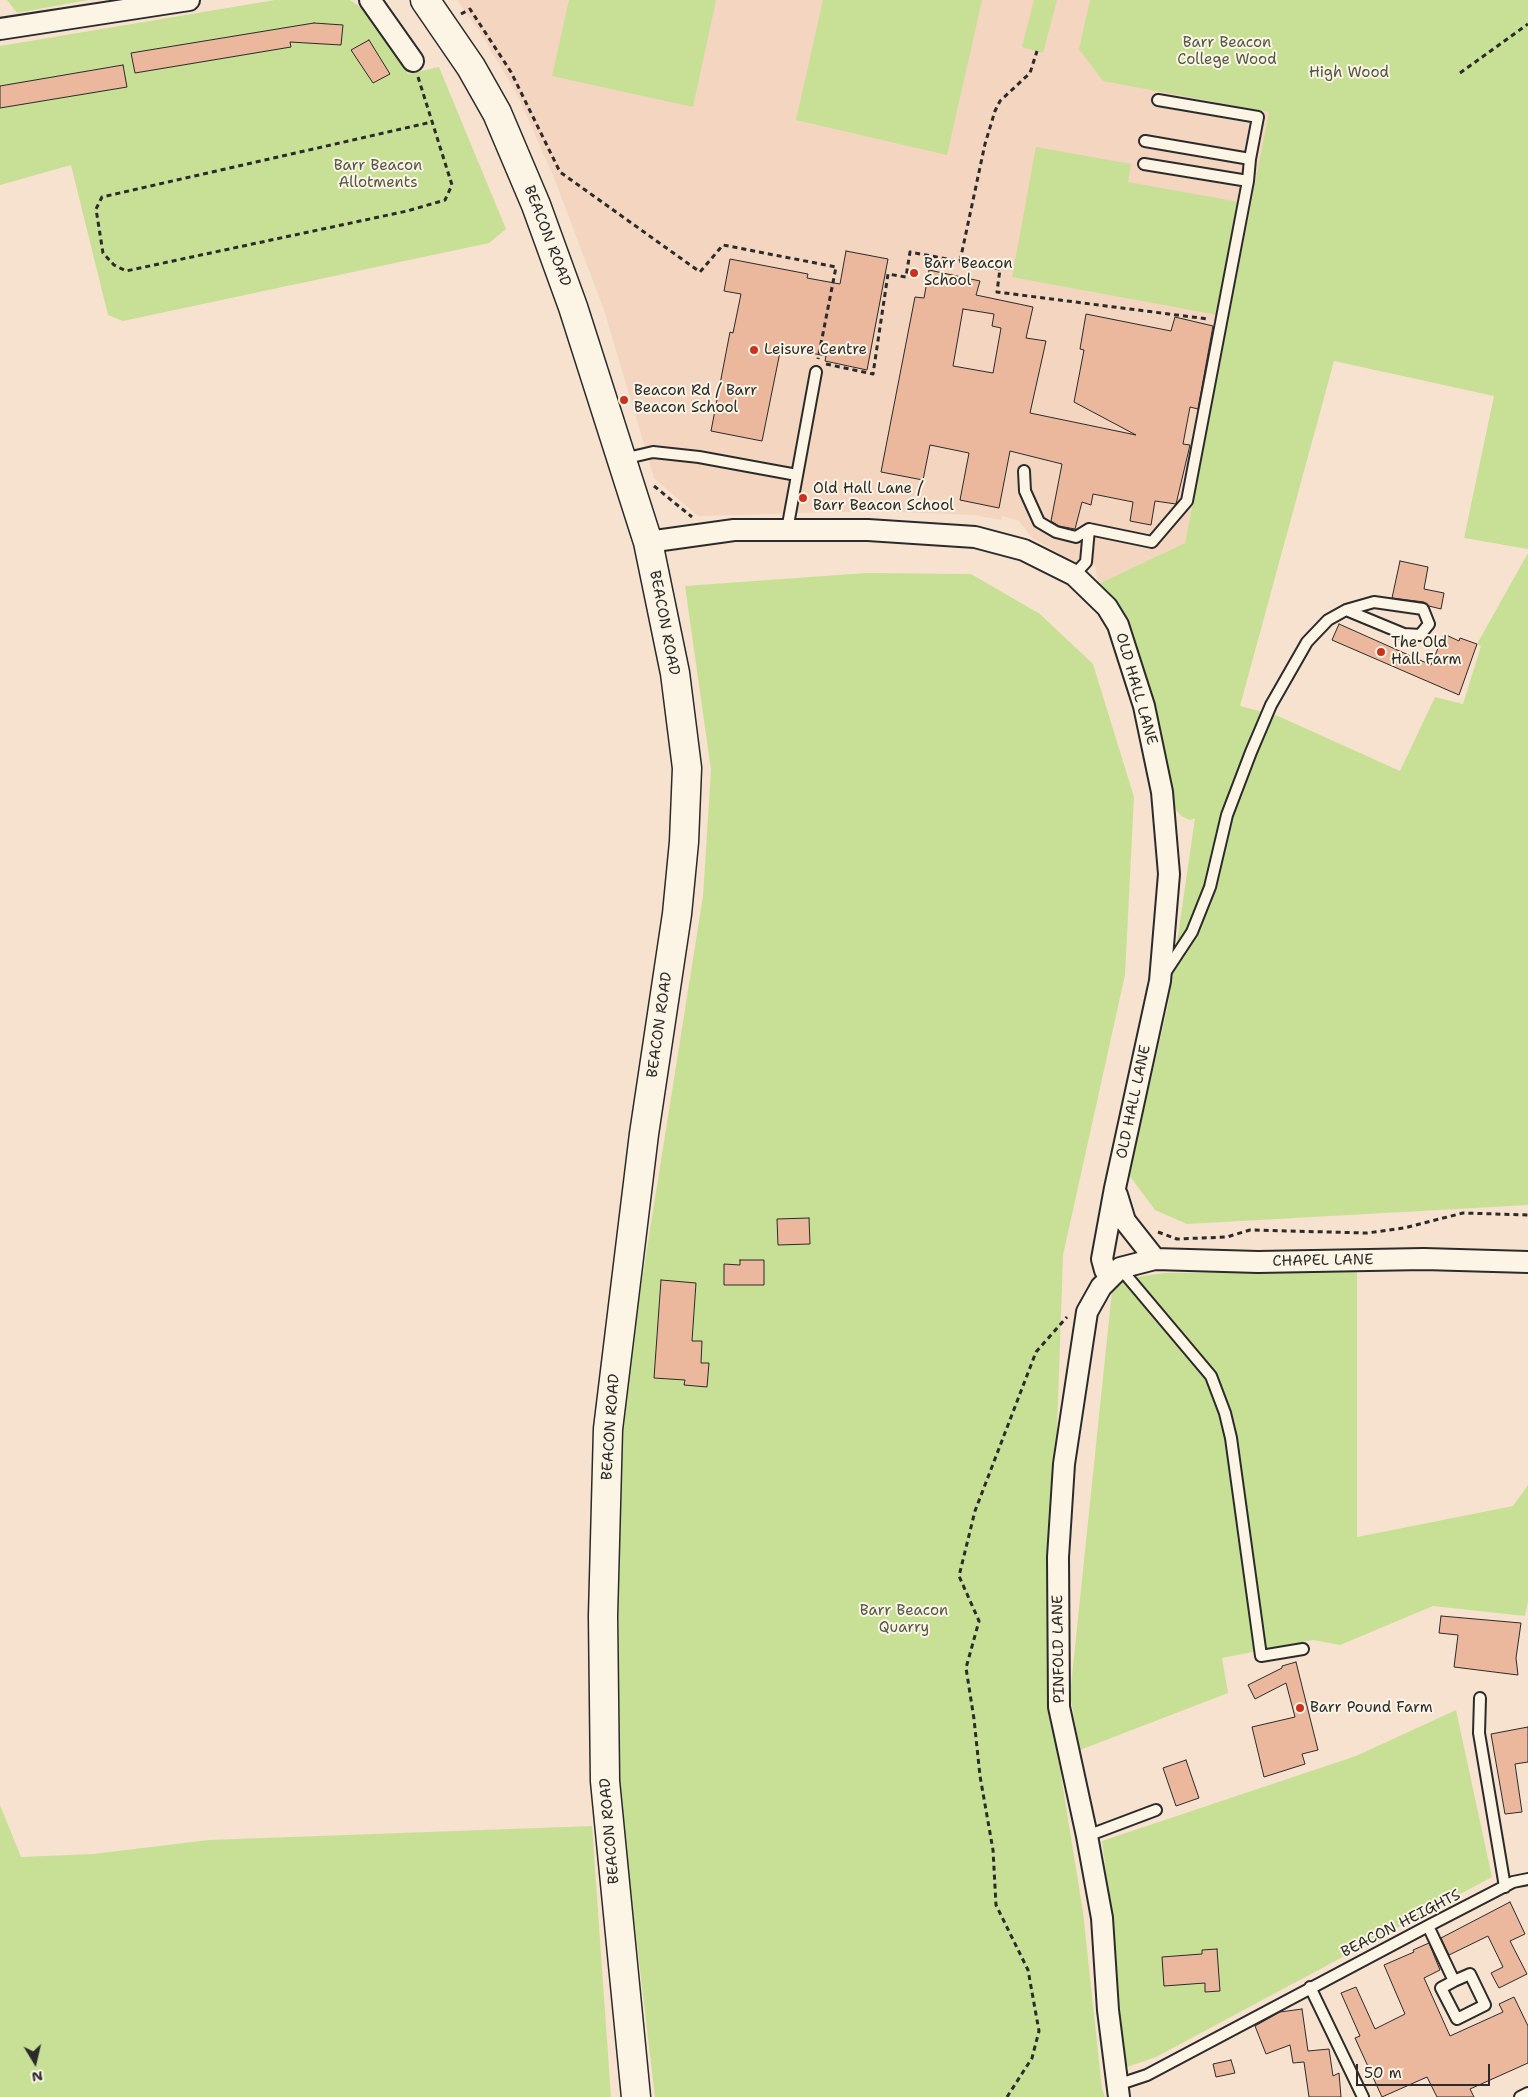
<!DOCTYPE html>
<html>
<head>
<meta charset="utf-8">
<style>
	body { margin:0 }
	#map { position:relative; width:1528px; height:2097px; overflow:hidden; background:#f7e2cf; font-family:"Shantell Sans",sans-serif }
	canvas { display:block }
	.north { position:absolute; left:10px; top:2037px; width:50px; height:50px; -webkit-text-stroke:4px #fcf5e5; paint-order:stroke; rotate:171deg; font-size:14px; font-weight:700; line-height:20px; text-align:center; color:#2b2b2b }
	.north::after { content:''; display:block; margin:auto; width:18px; height:22px; background:#2b2b2b; clip-path:polygon(50% 0,100% 100%,50% 72%,0 100%) }
	.scale { position:absolute; left:1356px; top:2064px; width:134px; height:22px; box-sizing:border-box; border:2px solid #2b2b2b; border-top:0; padding-left:6px; font-size:15px; line-height:18px; white-space:nowrap; color:#2b2b2b; -webkit-text-stroke:4px #fcf5e5; paint-order:stroke }
</style>
</head>
<body>
<div id="map">
<canvas width="1528" height="2097"></canvas>
<div class="north">N</div>
<div class="scale">50 m</div>
</div>
<script>
const context = document.querySelector('canvas').getContext('2d');
context.lineJoin = 'round';
function paint(path, color) { context.fillStyle = color; context.fill(path, 'evenodd'); }
const toPath = rows => new Path2D(rows.map(r => 'M' + r).join(''));
function trace(path, color, width, dash) { context.strokeStyle = color; context.lineWidth = width; context.lineCap = dash ? 'butt' : 'round'; context.setLineDash(dash || []); context.stroke(path); }
function write(font, color, halo, rows, align = 'center') {
  context.font = font + ' "Shantell Sans",sans-serif'; context.lineWidth = 4; context.setLineDash([]); context.textBaseline = 'middle'; context.strokeStyle = halo; context.fillStyle = color; for (const [text, x, y, turn = 0] of rows) {
    context.save(); context.translate(x, y); context.rotate((+turn || 0) * Math.PI / 180); context.textAlign = isNaN(turn) ? turn : align; if (halo) context.strokeText(text, 0, 0); context.fillText(text, 0, 0); context.restore();
  }
}
const built = toPath([
	[457,0,1291,0,1185,543,1098,584,1095,566,1086,562,1077,563,1033,539,1019,521,1003,516,1001,520,974,515,875,511,698,516,654,478,604,310,553,175,517,94,480,32]
]);
const green = toPath([
	[7,0,88,0,17,13],
	[275,0,350,0,363,9,389,44,408,74,439,67,506,229,489,243,123,321,108,315,71,165,0,185,0,46],
	[569,0,716,0,693,107,552,76],
	[823,0,982,0,947,155,796,120],
	[1034,0,1057,0,1043,53,1022,47],
	[1090,0,1528,0,1528,549,1464,538,1494,396,1334,361,1240,706,1278,716,1400,771,1435,697,1463,704,1481,646,1477,644,1528,553,1528,1205,1187,1224,1155,1210,1129,1175,1168,1005,1195,818,1190,820,1181,816,1170,802,1154,707,1134,636,1098,584,1185,543,1269,112,1103,81,1079,49],
	[1036,147,1131,164,1128,182,1239,202,1218,315,1012,277],
	[866,573,971,574,1040,614,1093,664,1134,797,1125,975,1063,1255,1048,1695,1083,1912,1102,2089,1105,2097,655,2097,618,1782,619,1433,626,1381,703,896,711,770,685,586],
	[1357,1271,1357,1537,1513,1506,1528,1485,1528,1601,1525,1616,1433,1606,1340,1645,1313,1640,1222,1658,1228,1693,1080,1750,1070,1695,1112,1291,1122,1279,1164,1273],
	[1456,1710,1492,1877,1156,2057,1124,2068,1114,1934,1102,1841,1356,1756],
	[0,1805,21,1857,93,1854,209,1840,592,1826,611,2097,0,2097]
]);
const building = toPath([
	[314,23,343,25,341,45,290,42,291,47,135,73,131,53,314,23],
	[369,40,390,74,373,83,351,50,369,40],
	[123,65,127,87,0,108,0,86,123,65],
	[846,251,888,259,867,370,825,361,826,356,781,347,762,441,711,431,730,332,733,333,741,294,724,291,730,259,808,274,807,278,840,284,846,251],
	[929,270,980,281,976,295,1033,307,1026,338,1046,341,1030,413,1136,435,1074,402,1084,350,1080,349,1086,314,1171,331,1175,317,1213,326,1198,409,1190,407,1183,444,1190,445,1176,504,1155,501,1151,525,1130,521,1133,502,1093,494,1091,505,1082,502,1075,529,1059,526,1051,521,1062,464,1010,451,999,508,960,500,969,453,930,445,923,480,881,472,915,297,924,298,929,270],
	[963,309,994,314,992,326,1001,328,993,373,953,366,963,309],
	[1400,561,1428,567,1424,589,1444,593,1441,609,1429,606,1424,602,1392,598,1400,561],
	[1339,624,1431,665,1444,634,1459,641,1460,638,1477,644,1459,695,1332,640,1339,624],
	[809,1218,810,1244,778,1245,777,1219,809,1218],
	[740,1260,764,1260,764,1285,724,1285,724,1264,740,1265,740,1260],
	[661,1280,696,1283,692,1341,702,1341,701,1363,709,1363,707,1387,684,1385,685,1380,654,1378,661,1280],
	[1441,1616,1521,1623,1516,1658,1518,1675,1454,1667,1458,1635,1439,1633,1441,1616],
	[1296,1662,1318,1750,1302,1754,1305,1764,1264,1777,1252,1727,1295,1717,1286,1683,1255,1699,1248,1685,1282,1668,1282,1666,1296,1662],
	[1528,1727,1528,1762,1515,1764,1522,1812,1505,1814,1491,1734,1528,1727],
	[1186,1760,1199,1798,1176,1806,1163,1768,1186,1760],
	[1510,1902,1525,1934,1510,1941,1527,1974,1499,1988,1491,1973,1503,1967,1488,1936,1449,1955,1441,1938,1510,1902],
	[1429,1943,1440,1970,1424,1978,1450,2036,1503,2012,1499,2004,1514,1997,1528,2026,1528,2063,1470,2089,1474,2097,1437,2097,1427,2077,1382,2097,1355,2038,1360,2036,1341,1993,1356,1987,1375,2029,1405,2014,1384,1965,1414,1952,1413,1950,1429,1943],
	[1217,1949,1220,1991,1205,1992,1205,1983,1164,1986,1162,1957,1202,1954,1202,1950,1217,1949],
	[1302,2009,1308,2051,1329,2049,1333,2076,1339,2073,1341,2097,1309,2097,1304,2062,1293,2063,1290,2045,1266,2054,1255,2026,1280,2012,1302,2009],
	[1231,2060,1235,2073,1216,2077,1213,2064,1231,2060]
]);
const path = toPath([
	[461,14,470,9,511,72,560,172,700,272,723,245,836,267,818,359],
	[1460,73,1528,24],
	[418,77,452,185,445,200,407,211,126,271,114,265,103,253,96,209,102,197,432,122],
	[960,261,985,144,995,111,1000,101,1030,73,1037,51],
	[826,364,873,374,888,274,906,277,910,252,1000,269,997,292,1208,319],
	[654,486,692,517],
	[1158,1232,1177,1239,1227,1237,1250,1230,1367,1233,1404,1228,1463,1213,1528,1215],
	[1007,2097,1032,2058,1039,2031,1028,1970,996,1905,993,1850,980,1776,974,1719,966,1668,979,1621,959,1576,975,1511,1036,1352,1067,1317]
]);
const lane = toPath([
	[1158,100,1258,117,1250,159],
	[1145,141,1250,159,1248,181],
	[623,459,653,452,699,457,797,475],
	[1024,471,1025,491,1039,522,1056,532,1076,537,1089,529],
	[787,530,816,372],
	[1074,575,1086,562,1089,529,1152,542,1187,501,1248,181,1144,164],
	[1165,973,1192,932,1210,887,1227,815,1251,752,1271,705,1307,642,1328,620,1346,610,1374,602,1423,609,1429,624,1420,635,1404,634,1346,610],
	[1120,1268,1211,1376,1225,1413,1231,1438,1261,1656,1303,1649],
	[1480,1698,1479,1733,1505,1887],
	[1087,1836,1156,1810],
	[1428,1926,1454,1981,1470,1974,1485,2005,1457,2019,1441,1988,1454,1981],
	[1310,1987,1363,2097],
	[1117,2085,1147,2075,1428,1926,1513,1882,1528,1879],
	[1520,2097,1528,2093]
]);
const street = toPath([
	[370,0,413,61],
	[0,29,189,0],
	[648,542,734,530,868,530,975,537,1024,550,1074,575,1107,607,1118,625,1144,706,1162,792,1169,874,1160,981,1115,1188,1102,1259,1105,1270,1110,1276],
	[1117,1195,1125,1221,1155,1259],
	[1119,2097,1108,2010,1102,1918,1087,1836,1059,1707,1058,1557,1064,1464,1087,1312,1101,1287,1120,1268,1155,1259,1258,1262,1424,1259,1528,1262]
]);
const secondary = toPath([
	[425,0,471,67,497,113,536,205,573,307,648,542,675,673,687,768,684,842,677,914,644,1134,608,1429,603,1616,605,1781,636,2097]
]);
const markers = [
	[914,273,5,"#c8321e"],
	[754,350,5,"#c8321e"],
	[624,400,5,"#c8321e"],
	[803,498,5,"#c8321e"],
	[1381,652,5,"#c8321e"],
	[1300,1708,5,"#c8321e"]
];
const parkNames = [
	["Barr Beacon",1227,43],
	["College Wood",1227,60],
	["High Wood",1349,73],
	["Barr Beacon",378,166],
	["Allotments",378,183],
	["Barr Beacon",904,1611],
	["Quarry",904,1628]
];
const streetNames = [
	["BEACON ROAD",547,236,69],
	["BEACON ROAD",664,623,79],
	["OLD HALL LANE",1136,689,74],
	["BEACON ROAD",660,1025,-82],
	["OLD HALL LANE",1134,1102,-78],
	["CHAPEL LANE",1323,1261,-1],
	["BEACON ROAD",611,1427,-86],
	["PINFOLD LANE",1059,1649,-91],
	["BEACON ROAD",610,1831,-95],
	["BEACON HEIGHTS",1401,1924,-27]
];
const poiNames = [
	["Barr Beacon",924,264],
	["School",924,281],
	["Leisure Centre",764,350],
	["Beacon Rd / Barr",634,391],
	["Beacon School",634,408],
	["Old Hall Lane /",813,489],
	["Barr Beacon School",813,506],
	["The Old",1391,643],
	["Hall Farm",1391,660],
	["Barr Pound Farm",1310,1708]
];
paint(built, '#f3d5c0');
paint(green, '#c7e096');
paint(building, '#ebb79d');
trace(building, '#2b2b2b', 1);
trace(lane, '#2b2b2b', 14);
trace(street, '#2b2b2b', 24);
trace(secondary, '#2b2b2b', 31);
trace(path, '#2b2b2b', 3, [5, 4]);
trace(lane, '#fcf5e5', 10);
trace(street, '#fcf5e5', 20);
trace(secondary, '#fcf5e5', 28);
for (const [x, y, r, color] of markers) { const dot = new Path2D(); dot.arc(x, y, r, 0, 2 * Math.PI); context.fillStyle = color; context.fill(dot); trace(dot, '#fcf5e5', 2); }
write('15px', '#525846', '#fcf5e5', parkNames);
write('15px', '#2b2b2b', '#fcf5e5', streetNames);
write('15px', '#2b2b2b', '#fcf5e5', poiNames, 'left');
</script>
</body>
</html>
